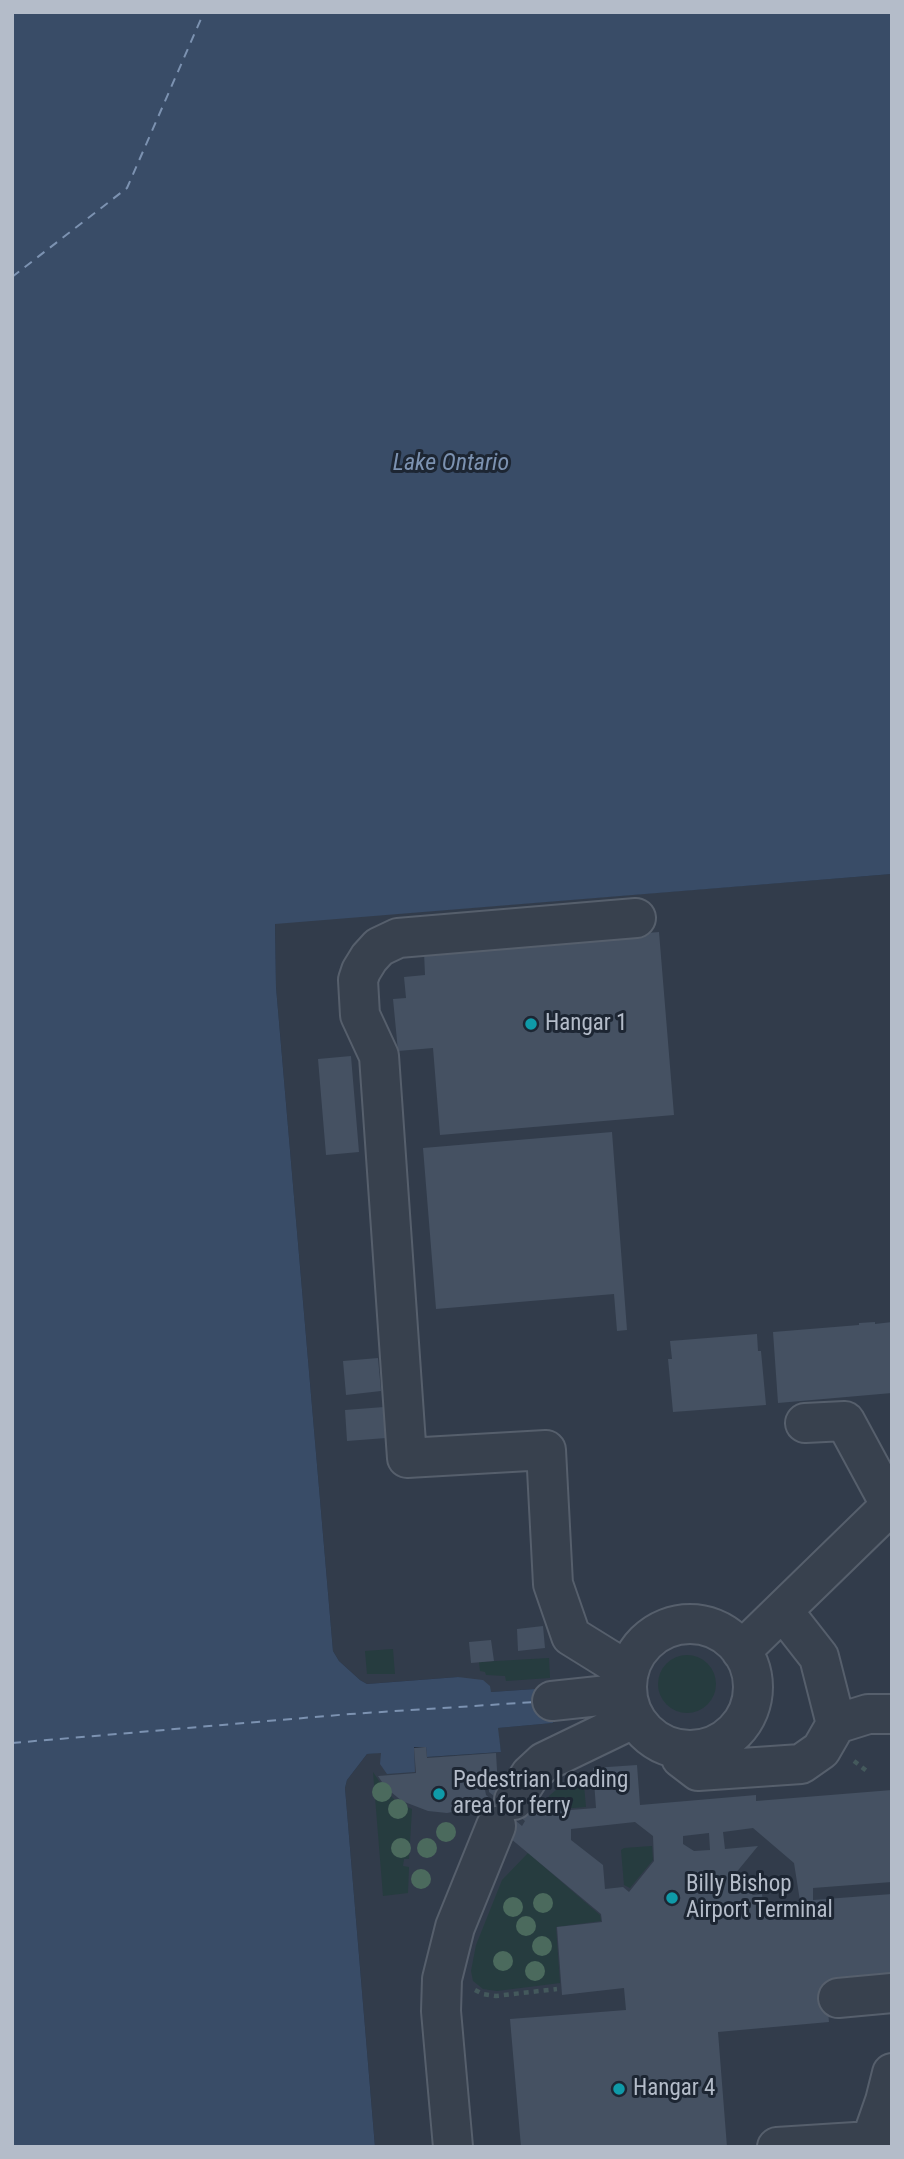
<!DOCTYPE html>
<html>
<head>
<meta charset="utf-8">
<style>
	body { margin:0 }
	#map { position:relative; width:904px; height:2159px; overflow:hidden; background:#242f3e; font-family:"Roboto Condensed",sans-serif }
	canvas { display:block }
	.frame { position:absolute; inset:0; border:14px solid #b4bcc9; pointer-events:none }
</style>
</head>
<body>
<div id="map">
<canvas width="904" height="2159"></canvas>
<div class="frame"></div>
</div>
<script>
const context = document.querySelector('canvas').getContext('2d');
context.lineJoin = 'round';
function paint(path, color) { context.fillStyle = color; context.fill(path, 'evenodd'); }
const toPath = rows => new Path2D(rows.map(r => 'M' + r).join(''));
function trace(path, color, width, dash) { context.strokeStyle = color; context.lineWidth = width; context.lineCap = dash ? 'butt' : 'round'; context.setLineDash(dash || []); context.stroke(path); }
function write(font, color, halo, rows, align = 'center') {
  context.font = font + ' "Roboto Condensed",sans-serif'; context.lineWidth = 6; context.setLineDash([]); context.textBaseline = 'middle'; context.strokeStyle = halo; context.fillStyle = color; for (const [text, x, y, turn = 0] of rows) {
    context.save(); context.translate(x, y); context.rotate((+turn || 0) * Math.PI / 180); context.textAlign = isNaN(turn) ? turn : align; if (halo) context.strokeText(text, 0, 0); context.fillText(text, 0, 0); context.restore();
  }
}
const airport = toPath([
	[892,874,892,2147,375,2147,345,1788,347,1780,367,1754,426,1747,428,1757,501,1752,497,1728,553,1723,550,1688,491,1692,458,1677,367,1684,360,1680,339,1661,333,1651,276,987,275,923]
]);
const green = toPath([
	[393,1649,395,1674,367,1674,365,1651],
	'658 1684a29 29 0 1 1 58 0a29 29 0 1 1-58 0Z',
	[549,1658,550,1678,506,1681,505,1676,486,1675,485,1672,480,1671,479,1662],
	[373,1772,386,1791,398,1803,412,1809,409,1859,404,1859,403,1866,409,1867,408,1893,383,1896],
	[569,1779,579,1780,584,1785,586,1807,547,1810,544,1803,550,1795],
	[652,1846,653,1860,630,1888,624,1885,621,1850,624,1848],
	[528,1853,600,1915,601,1921,556,1927,560,1983,497,1991,483,1989,473,1981,471,1971,476,1945,502,1880]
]);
const water = toPath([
	[12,12,892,12,892,874,275,924,276,987,333,1651,339,1661,360,1680,367,1684,458,1677,483,1680,490,1686,491,1692,550,1688,553,1723,498,1728,501,1752,427,1757,426,1747,414,1747,415,1772,387,1774,380,1764,381,1753,367,1754,347,1780,345,1788,375,2147,12,2147]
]);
const ferry = toPath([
	[12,277,127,188,204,12],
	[12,1743,350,1714,535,1702]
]);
const building = toPath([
	[659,932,674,1115,440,1135,433,1048,398,1051,393,999,406,998,404,977,425,975,424,952],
	[351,1056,359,1152,326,1155,318,1059],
	[612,1132,627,1330,617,1331,614,1294,436,1309,423,1148],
	[875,1322,875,1324,892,1322,892,1393,778,1403,773,1332,859,1325,859,1323],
	[757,1334,758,1351,761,1351,766,1405,673,1412,668,1359,672,1359,670,1341],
	[378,1358,381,1391,346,1395,343,1361],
	[384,1407,386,1438,347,1441,345,1410],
	[543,1626,545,1648,518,1651,517,1629],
	[491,1640,494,1661,471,1663,469,1642],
	[426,1747,427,1758,496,1753,498,1787,532,1813,596,1808,593,1768,637,1765,640,1805,756,1795,756,1801,892,1790,892,1882,813,1888,813,1900,892,1894,892,1974,826,1987,829,2022,718,2032,727,2147,521,2147,510,2019,626,2010,624,1988,562,1995,557,1927,602,1922,601,1914,474,1808,447,1813,428,1811,402,1801,386,1788,378,1776,416,1773,414,1748],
	[484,1784,489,1784,489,1792,525,1821,522,1826,486,1795],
	[635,1822,653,1836,654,1861,629,1892,623,1887,605,1889,603,1865,571,1840,571,1829],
	[753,1828,794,1863,800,1901,763,1905,762,1894,753,1895,736,1881,735,1874,758,1846,725,1849,723,1832],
	[709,1833,710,1850,694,1851,683,1844,683,1836]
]);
const path = toPath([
	[854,1761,868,1772],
	[475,1990,483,1994,496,1996,557,1989]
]);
const minor = toPath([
	[805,1423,845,1421,892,1508],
	'627 1687a63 63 0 1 1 126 0a63 63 0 1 1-126 0Z',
	[741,1651,892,1504],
	[629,1672,571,1636,553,1584,546,1450,407,1458,379,1056,360,1015,358,980,361,971,369,958,379,947,398,938,636,918],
	[552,1701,627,1693],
	[836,1724,868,1714,892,1714],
	[681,1758,698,1771,801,1764,821,1750,836,1724,819,1657,783,1611],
	[514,1800,530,1775,544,1762,635,1718],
	[838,1998,892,1993],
	[453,2147,441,2011,442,1979,455,1927,496,1826],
	[777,2147,871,2141],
	[871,2147,871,2141,885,2101,892,2073]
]);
const trees = [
	[382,1792],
	[398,1809],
	[446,1832],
	[401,1848],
	[427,1848],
	[421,1879],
	[543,1903],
	[513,1907],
	[526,1926],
	[542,1946],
	[503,1961],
	[535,1971]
];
const markers = [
	[531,1024,7,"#0f9aa8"],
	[439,1794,7,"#0f9aa8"],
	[672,1898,7,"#0f9aa8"],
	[619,2089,7,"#0f9aa8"]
];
const poiNames = [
	["Hangar 1",545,1024],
	["Pedestrian Loading",453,1781],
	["area for ferry",453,1807],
	["Billy Bishop",686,1885],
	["Airport Terminal",686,1911],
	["Hangar 4",633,2089]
];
const waterNames = [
	["Lake Ontario",451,464]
];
paint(airport, '#323c4b');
paint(green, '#263c3f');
paint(water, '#394c67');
trace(ferry, '#7c92b1', 2, [9, 7]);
paint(building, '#455162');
trace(minor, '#565f6c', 42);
trace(path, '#44595c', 4.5, [5, 5]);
trace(minor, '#38414e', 38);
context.fillStyle = '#4b6a5d';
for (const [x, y] of trees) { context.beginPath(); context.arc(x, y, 10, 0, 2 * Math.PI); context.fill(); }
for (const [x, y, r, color] of markers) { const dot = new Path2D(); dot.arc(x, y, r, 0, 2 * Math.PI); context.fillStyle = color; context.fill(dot); trace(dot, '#1d2633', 2.5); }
write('23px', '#b4bcc9', '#1d2633', poiNames, 'left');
write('italic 24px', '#7c92b1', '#1d2633', waterNames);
</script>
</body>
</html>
